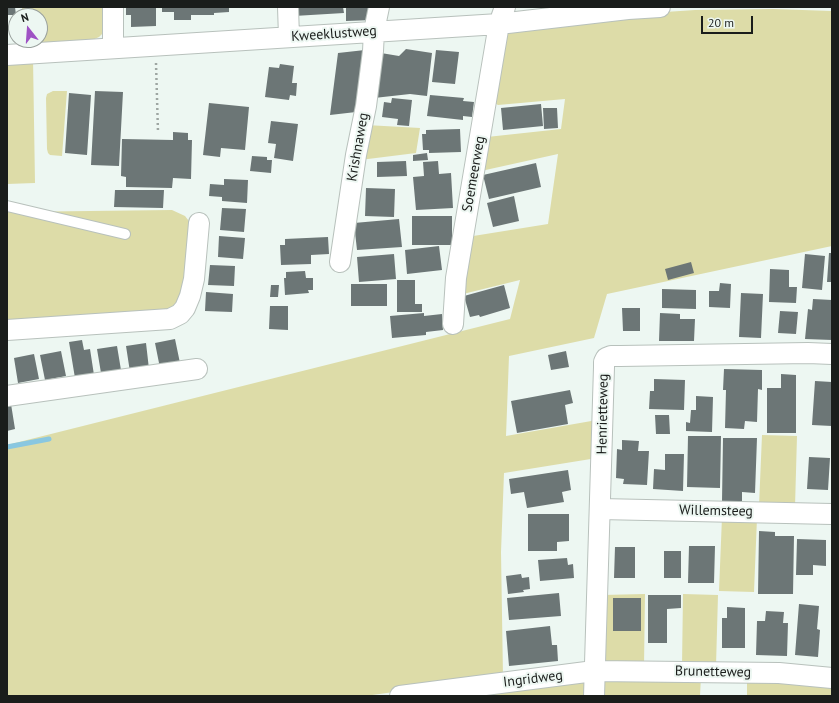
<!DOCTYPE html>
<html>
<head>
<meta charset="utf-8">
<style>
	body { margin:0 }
	#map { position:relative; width:839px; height:703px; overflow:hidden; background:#edf7f2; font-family:"PT Sans",sans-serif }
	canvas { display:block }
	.frame { position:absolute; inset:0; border:8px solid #1a1d1b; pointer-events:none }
	.north { position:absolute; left:8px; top:8px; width:40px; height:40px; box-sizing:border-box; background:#edf7f2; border:1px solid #99a09c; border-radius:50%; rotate:343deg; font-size:11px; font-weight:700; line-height:16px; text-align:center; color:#1a1d1b }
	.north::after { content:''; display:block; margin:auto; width:14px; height:18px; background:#9f52c4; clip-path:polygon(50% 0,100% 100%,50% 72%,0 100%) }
	.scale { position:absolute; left:701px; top:16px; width:52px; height:18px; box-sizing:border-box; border:2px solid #1a1d1b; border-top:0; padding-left:5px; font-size:12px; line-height:14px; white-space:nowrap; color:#1a1d1b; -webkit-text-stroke:3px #edf7f2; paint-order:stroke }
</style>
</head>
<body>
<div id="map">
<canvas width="839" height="703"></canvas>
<div class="frame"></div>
<div class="north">N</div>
<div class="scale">20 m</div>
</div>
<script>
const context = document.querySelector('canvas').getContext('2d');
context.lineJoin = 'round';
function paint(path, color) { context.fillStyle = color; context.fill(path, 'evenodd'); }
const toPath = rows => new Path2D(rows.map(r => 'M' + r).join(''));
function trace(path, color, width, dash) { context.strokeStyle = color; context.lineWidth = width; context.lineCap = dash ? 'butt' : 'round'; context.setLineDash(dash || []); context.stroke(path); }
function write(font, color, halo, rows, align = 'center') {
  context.font = font + ' "PT Sans",sans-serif'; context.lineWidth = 4; context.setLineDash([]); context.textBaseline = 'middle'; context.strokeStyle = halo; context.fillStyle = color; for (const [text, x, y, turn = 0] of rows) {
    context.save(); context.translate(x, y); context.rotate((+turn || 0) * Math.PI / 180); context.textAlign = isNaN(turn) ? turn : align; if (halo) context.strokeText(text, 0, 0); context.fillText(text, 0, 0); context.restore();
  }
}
const green = toPath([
	[22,7,109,7,106,30,99,37,90,41,23,48,23,40,40,40,40,16,22,16],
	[773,9,832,11,832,246,607,294,594,338,509,356,506,436,597,420,597,458,504,473,501,552,503,677,365,696,7,696,7,445,510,319,520,280,463,294,467,237,548,224,558,154,481,171,487,137,561,129,565,99,498,105,493,102,503,32,591,17,695,10],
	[33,58,35,183,7,184,7,60],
	[53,91,67,91,62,156,50,155,48,153,47,149,46,98,47,94],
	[366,125,420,128,416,153,360,160],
	[172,210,185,216,192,225,187,284,172,312,7,324,7,212],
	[762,435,797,436,795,507,759,506],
	[722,517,757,518,754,592,719,591],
	[645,594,644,666,602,665,602,595],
	[683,594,718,595,716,666,682,666],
	[701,676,700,696,598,696,599,680],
	[587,677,589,696,461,696],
	[747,678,831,685,832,696,747,696]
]);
const stream = toPath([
	[7,447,49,439]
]);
const building = toPath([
	[7,7,15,7,16,15,7,15],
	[126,7,156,7,156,26,131,27,131,15,126,15],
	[162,7,229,7,229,12,214,13,214,15,191,15,191,20,174,20,174,12,162,12],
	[294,7,343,7,344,13,294,16],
	[346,7,373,7,373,20,346,21],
	[406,49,432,53,427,96,410,94,374,98,381,53,399,56],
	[365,50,356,112,330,115,338,53],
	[436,50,459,52,455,84,432,82],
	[280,64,294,66,292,83,297,83,296,96,290,95,289,100,265,97,269,67,279,68],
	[95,91,123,92,119,166,91,165],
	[69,93,91,95,87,155,65,153],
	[430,95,464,98,463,101,474,102,472,117,463,116,463,120,427,116],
	[392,98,412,100,409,126,397,125,398,119,382,117,384,102,391,103],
	[209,103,249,107,245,150,221,148,220,157,203,155],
	[541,104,543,126,503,130,501,108],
	[543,108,557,108,558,128,544,129],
	[271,121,298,124,293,161,274,158,276,144,268,143],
	[460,129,461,152,429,153,429,150,423,150,422,134,426,134,426,130],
	[173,132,188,133,188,140,192,140,191,179,173,178,172,188,126,187,126,177,121,176,122,139,173,140],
	[427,153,428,160,413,161,413,155],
	[252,156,267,157,267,160,272,160,271,173,250,171],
	[406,161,407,176,377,177,377,162],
	[438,161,439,174,451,173,453,208,416,210,413,177,424,176,423,162],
	[536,163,541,187,489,199,483,175],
	[224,179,248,180,247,203,222,201,222,197,209,196,210,184,224,185],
	[366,188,395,189,394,217,365,216],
	[115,190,164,190,163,208,114,207],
	[514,196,519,221,493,227,487,203],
	[222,208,246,209,244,232,220,230],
	[412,216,452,216,452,245,412,245],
	[399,219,402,247,357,250,354,223],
	[219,236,245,238,243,259,218,257],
	[328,237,329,254,311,255,311,264,281,265,280,245,285,245,285,239],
	[439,246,442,270,407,274,405,250],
	[829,253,832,253,832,282,827,282],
	[394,254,396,279,359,282,357,257],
	[805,254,825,256,822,290,802,288],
	[691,262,694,273,668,280,665,269],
	[210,265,235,266,234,286,208,285],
	[770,269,789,270,789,287,797,287,796,303,769,302],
	[305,271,306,278,313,278,313,290,308,290,309,293,285,295,284,278,286,278,286,272],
	[397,280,415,280,415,304,422,304,422,312,397,312],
	[720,283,731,284,730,308,709,307,709,291,719,291],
	[351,284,387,284,387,306,351,306],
	[271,285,279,285,278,297,270,297],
	[504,285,510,308,480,317,479,315,470,317,464,296],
	[662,289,696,290,696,309,662,308],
	[206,292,233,294,232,312,205,311],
	[741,293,763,294,761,338,739,337],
	[813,299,832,300,832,340,805,339,808,309,812,310],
	[270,306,288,306,288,330,269,329],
	[622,308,640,308,640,331,623,331],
	[780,311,798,312,796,334,778,333],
	[424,313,424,316,442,314,443,330,426,332,426,335,392,338,390,316],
	[660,313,680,314,680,319,695,319,694,341,659,341],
	[175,339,180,363,160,368,155,343],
	[82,340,84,350,90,349,94,375,75,378,69,342],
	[146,343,149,369,130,372,126,346],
	[117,346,122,376,102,379,97,349],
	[61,351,66,376,45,380,40,355],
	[566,351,569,367,551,370,548,355],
	[34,354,39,379,18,383,14,358],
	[724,369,762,370,762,390,758,389,757,422,745,421,744,429,725,428,726,390,723,390],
	[781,374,796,375,796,433,767,433,767,388,781,388],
	[654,379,685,380,684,410,649,409,650,391,654,391],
	[815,381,832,382,832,426,812,425],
	[570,390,573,403,565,405,568,424,517,433,511,401],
	[696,396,713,397,712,432,686,431,686,422,690,423,691,410,696,410],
	[11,404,15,429,7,431,7,405],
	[655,415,669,415,670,434,656,434],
	[688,436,721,436,720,488,687,487],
	[723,438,757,438,755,493,742,492,742,501,722,501],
	[622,440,639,441,638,451,649,451,647,485,623,484,624,479,616,478,617,449,622,450],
	[665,454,684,454,683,491,653,489,654,469,665,470],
	[809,457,830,458,828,490,807,489],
	[568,470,571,490,562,492,564,502,527,508,524,492,511,494,509,479],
	[528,514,569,514,569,541,557,542,557,551,528,551],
	[759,531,775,532,775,536,794,536,793,594,758,594],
	[797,539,826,540,826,566,813,565,813,575,796,575],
	[689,546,715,546,714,583,688,583],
	[615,547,635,547,635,578,614,578],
	[664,551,681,551,681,578,664,578],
	[567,558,568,565,573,564,574,578,540,581,538,560],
	[521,574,522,578,529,577,530,589,523,590,524,592,508,594,506,576],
	[559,593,561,616,509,620,507,598],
	[648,595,681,595,681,608,667,609,667,643,648,643],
	[613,598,641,598,641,631,613,631],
	[799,604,819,606,817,629,820,630,818,657,795,655],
	[727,607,745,608,745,648,722,648,722,618,727,618],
	[766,611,784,612,783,623,788,623,787,656,756,655,757,621,765,621],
	[550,626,552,645,557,645,558,661,509,666,506,631]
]);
const path = toPath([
	[156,63,158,132]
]);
const service = toPath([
	[7,206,125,234]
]);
const minor = toPath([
	[288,7,289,37],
	[113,48,113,7],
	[7,55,499,24,628,9,660,7],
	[340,262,356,155,366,106,373,51,374,31,379,7],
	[453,324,456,278,499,24,505,7],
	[7,330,170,319,180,314,185,308,190,296,194,279,199,223],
	[7,396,197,369],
	[600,509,832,514],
	[400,696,594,671,779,673,832,678],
	[594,696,604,367,604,362,606,358,611,356,620,356,808,353,832,354]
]);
const streetNames = [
	["Kweeklustweg",334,34,-4],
	["Krishnaweg",358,147,-80],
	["Soemeerweg",474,174,-80],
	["Henrietteweg",603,414,-89],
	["Willemsteeg",716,511,1],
	["Brunetteweg",713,672,1],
	["Ingridweg",533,679,-7]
];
paint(green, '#dddca8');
trace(stream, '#89c7e0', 5);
paint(building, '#6c7676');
trace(service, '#b8c1bc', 12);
trace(minor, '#b8c1bc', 22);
trace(path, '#9ea6a2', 2.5, [2, 3]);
trace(service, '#fff', 10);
trace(minor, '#fff', 20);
write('14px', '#1a1d1b', '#edf7f2', streetNames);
</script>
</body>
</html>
